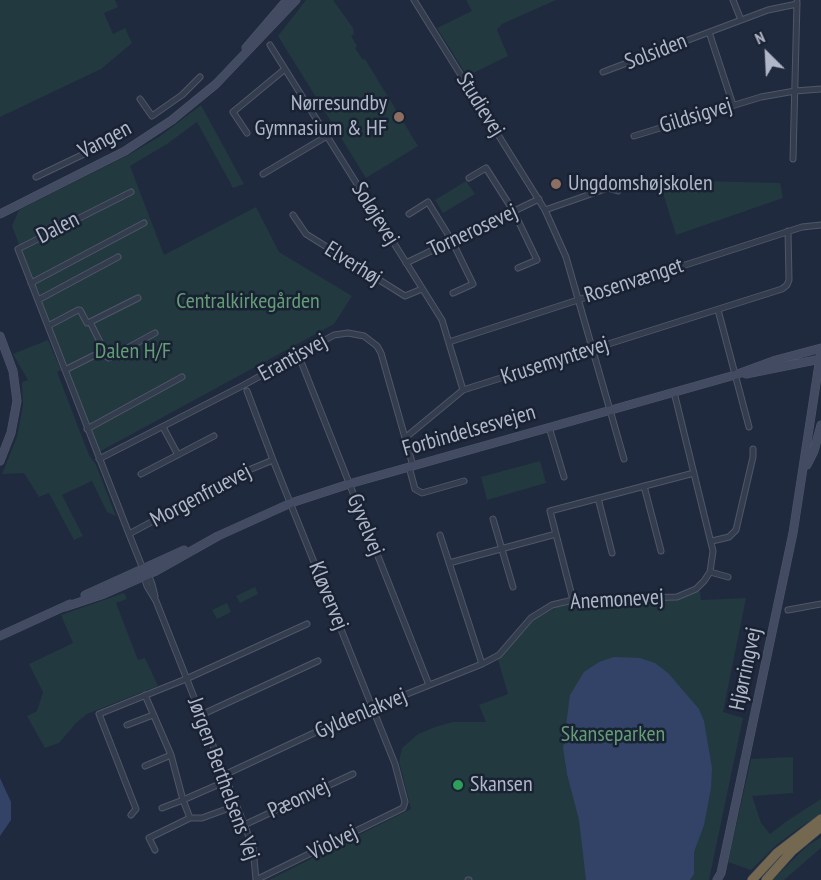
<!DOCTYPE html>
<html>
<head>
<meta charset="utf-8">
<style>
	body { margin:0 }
	#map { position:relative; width:821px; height:880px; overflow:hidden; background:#202a3e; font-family:"PT Sans Narrow",sans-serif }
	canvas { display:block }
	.north { position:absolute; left:737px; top:24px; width:60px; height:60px; -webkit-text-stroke:4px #192232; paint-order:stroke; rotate:336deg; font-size:16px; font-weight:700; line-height:24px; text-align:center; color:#afb7c9 }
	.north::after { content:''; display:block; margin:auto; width:21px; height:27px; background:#afb7c9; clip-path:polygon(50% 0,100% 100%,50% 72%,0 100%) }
</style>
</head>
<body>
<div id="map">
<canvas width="821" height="880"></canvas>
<div class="north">N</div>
</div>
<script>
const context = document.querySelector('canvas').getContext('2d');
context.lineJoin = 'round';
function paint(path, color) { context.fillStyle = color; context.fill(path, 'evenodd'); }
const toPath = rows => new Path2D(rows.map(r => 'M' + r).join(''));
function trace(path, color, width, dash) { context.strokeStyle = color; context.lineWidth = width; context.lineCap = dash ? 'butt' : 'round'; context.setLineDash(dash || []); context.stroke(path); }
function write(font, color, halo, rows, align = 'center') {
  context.font = font + ' "PT Sans Narrow",sans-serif'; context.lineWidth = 5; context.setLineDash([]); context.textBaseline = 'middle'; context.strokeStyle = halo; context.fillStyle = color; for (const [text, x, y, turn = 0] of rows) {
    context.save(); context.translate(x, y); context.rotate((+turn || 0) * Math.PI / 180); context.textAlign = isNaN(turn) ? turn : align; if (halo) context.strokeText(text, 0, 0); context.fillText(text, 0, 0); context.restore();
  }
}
const green = toPath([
	[0,0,115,0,118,7,104,13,113,34,125,28,132,43,101,69,0,117],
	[306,0,333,0,353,28,354,34,351,36,357,46,355,48,363,60,365,59,418,146,366,178,278,36],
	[466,0,556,0,502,24,497,30,508,56,467,76,437,28,472,11],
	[201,105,244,184,233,188,197,122,167,144,130,166,164,255,256,207,279,252,352,296,334,324,99,452,12,226,19,210,130,154,159,137],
	[659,180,780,183,783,198,676,235],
	[466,181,475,194,443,213,435,200],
	[48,340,61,370,57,372,89,455,96,465,116,516,107,512,92,481,62,495,83,536,74,540,49,493,39,497,24,473,2,474,17,437,23,405,22,382,28,380,13,354],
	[540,461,546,483,487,500,481,477],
	[255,587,258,594,240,603,236,596],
	[700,591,701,600,746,598,723,712,743,718,709,880,269,880,411,809,399,761,402,748,418,734,438,726,453,722,486,722,479,705,508,694,498,660,535,619,557,607,570,604,677,600],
	[124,593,127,599,116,603,138,660,145,658,158,686,87,714,76,723,59,743,45,748,27,716,37,711,43,692,29,664,73,643,61,615],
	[227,603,231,612,217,619,212,610],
	[793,757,793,793,752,796,761,823,770,834,787,821,821,799,821,814,802,826,775,846,751,870,728,862,751,759],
	[821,837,821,848,784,880,772,880,807,846]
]);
const water = toPath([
	[614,657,640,658,655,663,668,673,699,709,704,721,712,768,711,788,704,825,694,852,694,874,690,880,586,880,579,820,567,774,563,748,570,695,584,672,599,662],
	[0,778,11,802,11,820,0,836]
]);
const street = toPath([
	[414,0,545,210,566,257,624,459],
	[733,0,741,20],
	[709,32,733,105],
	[270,45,442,320,463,390],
	[603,72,768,10,797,4],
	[140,99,152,116,182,95,200,77],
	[247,133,233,112,285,69],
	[634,136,761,97,795,91,821,89],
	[793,159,797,2],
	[263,174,327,136],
	[36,177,86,153],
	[469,178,486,168,514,212,537,260,518,268],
	[131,192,18,249,129,534,143,569,148,574,152,584,155,596],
	[545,210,608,188,618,191],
	[409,214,428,202,452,241,473,284,453,293],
	[293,215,306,234,405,296,422,289],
	[406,263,539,199],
	[31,283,144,223],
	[38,300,118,257],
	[718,310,749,427],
	[90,322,103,348,103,354,109,358,155,333],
	[48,326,78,310,80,310,87,323,90,322,138,298],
	[449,342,802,227,821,225],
	[302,364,429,685],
	[65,370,97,354,103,354],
	[163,427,178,455],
	[549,427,564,477],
	[87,429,182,377],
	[405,438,463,390,782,289,787,285,789,280,788,231],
	[99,459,244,385,334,335,348,333,364,336,377,346,381,353,413,466],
	[409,467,415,489,422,493,464,481],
	[141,474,214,436],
	[644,486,661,551],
	[598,498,612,553],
	[493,519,513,587],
	[129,534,244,472,273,460],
	[440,535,482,664],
	[712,541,729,537,736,530,753,457,753,449],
	[449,563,556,534],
	[710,572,728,577],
	[143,574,147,586,156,601,253,847,256,880,403,808,405,802,395,764,273,460,247,391],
	[573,600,550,511,694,473],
	[788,610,821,604],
	[201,715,318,661],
	[127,725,153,715],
	[145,766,171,755,145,695],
	[224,775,342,720,482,664,499,655,531,618,552,605,573,600,677,597,696,589,704,581,710,572,713,551,674,392],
	[162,808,183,800,171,755],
	[131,815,136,809,99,714,186,679,307,624],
	[190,818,202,818,224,810],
	[244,825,353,774],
	[155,850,149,838,190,818,183,800,215,786],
	[468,880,469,880]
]);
const secondary = toPath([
	[246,48,287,0],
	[0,214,125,151,172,120,216,84,296,0],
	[0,336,13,371,17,401,11,433,0,461],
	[746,374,821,359],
	[807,465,814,451,821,425],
	[85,595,184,550],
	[65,607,104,594,154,572,218,536,291,503,349,484,735,375,776,360,821,348],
	[0,636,70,604],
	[717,880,721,873,793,533,821,351]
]);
const highway = toPath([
	[752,880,777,853,821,819],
	[766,880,792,851,821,827]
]);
const markers = [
	[399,117,6,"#8d6e63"],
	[556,184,6,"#8d6e63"],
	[458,785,6,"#2e9e5b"]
];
const streetNames = [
	["Solsiden",656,52,-21],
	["Studievej",480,105,58],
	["Gildsigvej",696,116,-17],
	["Vangen",105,140,-28],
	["Soløjevej",375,214,58],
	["Dalen",58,228,-27],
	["Tornerosevej",473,231,-25],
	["Elverhøj",353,264,32],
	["Rosenvænget",634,281,-18],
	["Erantisvej",293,358,-29],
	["Krusemyntevej",555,361,-18],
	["Forbindelsesvejen",469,431,-16],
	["Morgenfruevej",201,496,-28],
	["Gyvelvej",365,525,68],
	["Kløvervej",328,596,68],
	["Anemonevej",617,600,-3],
	["Hjørringvej",746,669,-78],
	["Gyldenlakvej",361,714,-23],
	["Jørgen Berthelsens Vej",223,779,70],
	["Pæonvej",299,799,-25],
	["Violvej",333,843,-26]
];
const poiNames = [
	["Nørresundby",387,104,"right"],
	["Gymnasium & HF",387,129,"right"],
	["Ungdomshøjskolen",568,184],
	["Skansen",470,785]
];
const parkNames = [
	["Centralkirkegården",248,302],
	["Dalen H/F",133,352],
	["Skanseparken",613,735]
];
paint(green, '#22393f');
paint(water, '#324367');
trace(street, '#4f5768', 7);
trace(secondary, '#4f5768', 9);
trace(highway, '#3c4455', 10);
trace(street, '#343d4e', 5);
trace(secondary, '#424b61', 8);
trace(highway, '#746950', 9);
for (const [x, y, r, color] of markers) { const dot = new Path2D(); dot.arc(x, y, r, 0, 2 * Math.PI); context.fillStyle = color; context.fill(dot); trace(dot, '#192232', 2); }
write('22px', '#afb7c9', '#192232', streetNames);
write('22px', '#afb7c9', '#192232', poiNames, 'left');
write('22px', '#649d76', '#192232', parkNames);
</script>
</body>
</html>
